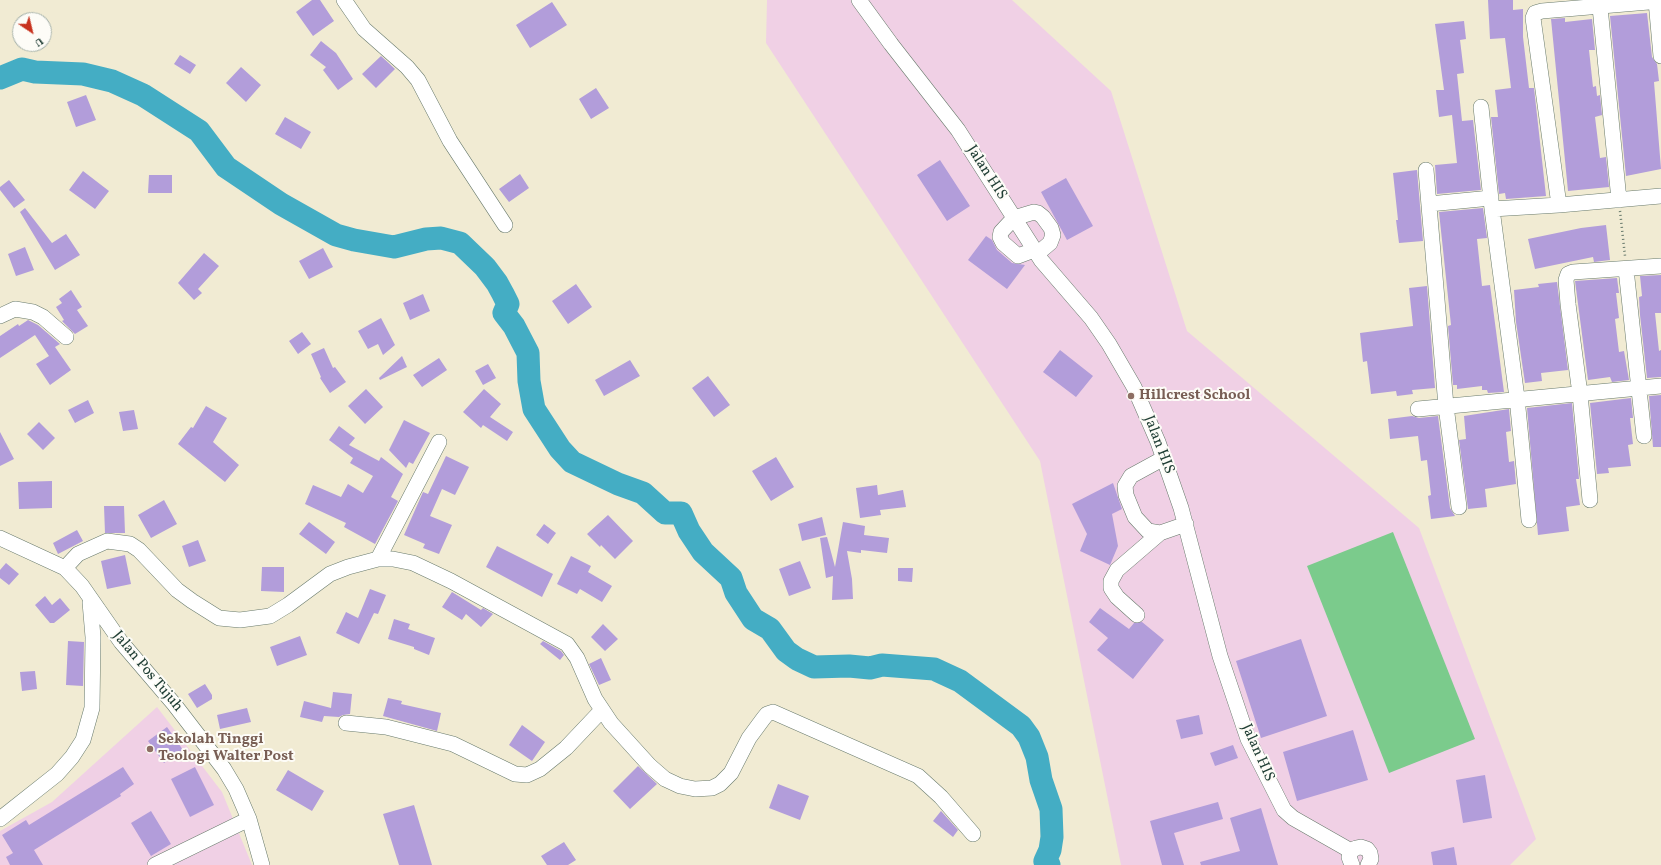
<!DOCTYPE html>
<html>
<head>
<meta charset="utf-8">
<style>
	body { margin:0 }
	#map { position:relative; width:1661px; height:865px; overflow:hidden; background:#f1ebd3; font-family:Vollkorn,serif }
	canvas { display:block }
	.north { position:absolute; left:12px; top:12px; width:40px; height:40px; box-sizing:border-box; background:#fdfcf7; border:1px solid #a4b0a9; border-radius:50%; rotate:145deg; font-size:11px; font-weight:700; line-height:16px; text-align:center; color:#1f3d34 }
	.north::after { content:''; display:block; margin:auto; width:14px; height:18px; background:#c8321e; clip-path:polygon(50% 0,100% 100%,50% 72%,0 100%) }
</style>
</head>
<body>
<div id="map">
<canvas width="1661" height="865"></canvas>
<div class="north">U</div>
</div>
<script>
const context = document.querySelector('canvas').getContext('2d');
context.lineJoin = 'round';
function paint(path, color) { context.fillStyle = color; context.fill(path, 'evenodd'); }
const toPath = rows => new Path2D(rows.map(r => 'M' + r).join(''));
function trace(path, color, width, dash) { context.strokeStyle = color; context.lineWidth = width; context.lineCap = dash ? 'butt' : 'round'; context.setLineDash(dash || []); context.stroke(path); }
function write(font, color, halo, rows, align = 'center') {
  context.font = font + ' Vollkorn,serif'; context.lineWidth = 4; context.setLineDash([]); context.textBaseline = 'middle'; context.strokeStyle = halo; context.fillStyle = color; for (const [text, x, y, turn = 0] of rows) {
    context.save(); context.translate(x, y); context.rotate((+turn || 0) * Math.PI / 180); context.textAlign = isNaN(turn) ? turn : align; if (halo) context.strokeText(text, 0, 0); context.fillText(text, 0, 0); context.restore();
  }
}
const built = toPath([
	[767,0,1012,0,1111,91,1187,331,1419,528,1536,839,1510,865,1121,865,1040,461,766,43],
	[157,707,222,792,252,865,0,865,0,831,52,802]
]);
const green = toPath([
	[1393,532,1475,739,1389,773,1307,566]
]);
const stream = toPath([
	[1041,865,1045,861]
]);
const river = toPath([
	[0,78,22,69,35,72,83,74,112,81,143,95,199,131,226,167,281,204,336,235,354,240,394,247,426,239,441,238,460,243,485,267,497,283,503,294,508,304,504,313,514,326,528,353,529,381,534,409,560,449,572,462,618,484,643,493,665,513,681,513,689,531,703,552,731,578,736,593,753,619,770,629,786,651,797,659,814,667,849,666,870,668,882,665,934,669,960,681,1021,726,1029,737,1037,757,1041,780,1051,809,1052,837,1050,850,1045,861,1049,865]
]);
const building = toPath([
	[312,0,320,0,334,21,313,36,296,12],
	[1488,0,1513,0,1513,10,1523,9,1523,37,1529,88,1534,88,1546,196,1506,199,1505,193,1499,194,1491,117,1498,117,1495,90,1511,88,1505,38,1490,39],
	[552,2,567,25,530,48,516,25],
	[1647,13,1652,57,1657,64,1659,81,1654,82,1661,169,1626,176,1610,16],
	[1565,18,1565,22,1592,19,1595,50,1589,50,1593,87,1596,86,1597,96,1600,95,1602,115,1595,117,1600,158,1606,157,1609,187,1568,191,1551,19],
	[1464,21,1466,39,1460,40,1464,73,1457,74,1462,121,1473,120,1481,190,1437,194,1435,165,1457,163,1452,115,1439,117,1436,90,1444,90,1435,24],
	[321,41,336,53,353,79,338,90,323,70,326,67,310,55],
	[180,55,196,65,190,74,174,64],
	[381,56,395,69,376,88,362,74],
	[241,67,261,85,246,102,226,83],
	[596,88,609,108,591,119,579,99],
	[86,95,96,120,76,127,67,102],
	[285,117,311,132,301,149,275,134],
	[940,160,970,206,947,221,917,175],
	[1417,170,1423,241,1399,243,1396,220,1398,220,1393,173],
	[83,171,109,191,95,209,69,190],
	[520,174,529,188,509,202,499,189],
	[149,175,172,175,172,193,148,193],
	[1066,178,1093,226,1067,240,1041,192],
	[9,180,25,200,14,208,0,190,0,187],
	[25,208,52,243,66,234,80,255,55,270,20,212],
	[1483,208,1487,238,1477,239,1482,286,1490,285,1504,392,1488,393,1487,390,1482,390,1482,386,1457,389,1457,385,1453,385,1448,326,1451,325,1439,212],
	[1606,225,1610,260,1594,262,1593,257,1535,269,1528,239,1581,228],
	[986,236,992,240,997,250,1012,263,1025,265,1007,289,968,260],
	[25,247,34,270,16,276,8,254],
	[323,248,333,267,309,279,299,261],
	[204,253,219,266,198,289,202,293,194,300,178,283],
	[1661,275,1661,313,1655,313,1659,351,1661,350,1661,377,1647,378,1640,315,1639,297,1642,296,1640,276],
	[1617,278,1619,293,1616,293,1619,318,1615,319,1619,352,1624,351,1629,380,1612,382,1610,377,1588,380,1575,281],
	[1557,282,1568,370,1541,373,1542,381,1525,383,1516,322,1514,290,1539,287,1538,284],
	[576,284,592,307,568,324,552,301],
	[1427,286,1435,388,1412,390,1413,394,1397,396,1396,391,1371,394,1367,361,1363,362,1360,333,1413,326,1409,288],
	[71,290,82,307,77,310,88,326,75,334,62,321,64,320,56,307,62,303,59,299],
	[423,294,430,311,410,320,403,303],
	[381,318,395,345,383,355,378,344,368,349,358,331],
	[28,320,38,325,60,344,55,347,71,370,50,385,36,364,49,356,35,335,0,358,0,336,18,324,19,326],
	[302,332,311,344,298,354,289,341],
	[324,348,333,368,335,367,346,382,330,393,320,378,321,377,311,354],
	[1060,350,1093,376,1076,397,1043,372],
	[402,356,407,367,380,380,379,378],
	[439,358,447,370,422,387,413,375],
	[630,360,640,376,604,396,595,380],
	[488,364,496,378,483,385,475,371],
	[708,376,730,405,714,417,692,388],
	[366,389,383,407,365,424,348,406],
	[484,389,501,404,490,417,513,432,507,441,483,425,481,428,463,412],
	[1661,395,1661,447,1653,447,1649,396],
	[1631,398,1633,418,1630,418,1633,444,1628,445,1631,466,1608,468,1609,473,1597,474,1590,403],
	[88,400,94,413,75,423,68,410],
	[1572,403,1579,479,1576,479,1580,505,1566,507,1569,531,1538,535,1527,408],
	[206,406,227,418,213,442,239,465,225,482,178,444,191,427,193,428],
	[1509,409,1511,431,1506,432,1509,462,1514,461,1516,484,1485,489,1487,507,1468,509,1459,440,1466,439,1464,416],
	[134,410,138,429,123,431,119,412],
	[1412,416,1419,418,1438,416,1450,508,1455,516,1431,519,1428,496,1431,495,1427,460,1421,461,1418,436,1390,439,1388,419],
	[404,420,430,433,413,464,409,462,406,468,389,450],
	[39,422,55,438,43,450,27,434],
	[339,426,355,438,349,445,379,461,381,457,403,474,391,497,398,501,375,544,344,527,346,523,305,504,313,485,341,497,348,484,363,493,373,476,350,463,353,458,329,440],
	[0,432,14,459,0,466],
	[446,456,469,467,455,495,442,489,430,516,452,525,439,554,423,548,425,544,404,535,423,492,428,494],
	[776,457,794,487,771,501,752,471],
	[52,481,52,508,19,509,18,482],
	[1113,483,1122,509,1112,514,1118,546,1110,565,1080,551,1087,534,1072,504],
	[877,485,878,495,903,490,906,507,880,510,881,515,860,518,856,488],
	[164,500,177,524,151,538,138,515],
	[104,506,124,506,125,533,105,533],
	[608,515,633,541,615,559,601,545,600,547,587,534],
	[822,517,826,535,802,541,798,524],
	[309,522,335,542,326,554,299,534],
	[843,522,865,526,864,535,889,538,887,553,861,550,861,553,847,551,852,579,853,599,832,600,833,576,826,578,820,538,827,537,835,567],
	[544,524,556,533,548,544,536,535],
	[77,530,83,541,58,554,53,543],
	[198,540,206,561,189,567,182,546],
	[497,546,553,574,542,597,486,567],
	[125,555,131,584,107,589,101,561],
	[571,556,591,566,588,572,612,586,602,602,580,589,577,594,557,584],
	[800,561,811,588,789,596,779,569],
	[6,563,19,574,9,585,0,578,0,570],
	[262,567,284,567,284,592,261,591],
	[898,568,913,568,912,582,898,581],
	[370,589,386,595,378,614,374,613,359,644,336,633,346,612,358,618],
	[452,592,481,610,483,608,493,614,481,627,466,614,462,620,442,607],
	[45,596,52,605,60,598,70,610,54,623,50,623,35,605],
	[1100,608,1129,629,1134,623,1142,622,1164,640,1133,679,1097,650,1108,638,1089,622],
	[394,619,410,624,408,629,435,638,429,655,414,649,414,647,388,639],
	[603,624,618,639,605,651,591,637],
	[300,636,307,655,277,666,270,647],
	[1301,639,1327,716,1261,738,1236,661],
	[68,641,84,642,83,686,66,685],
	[543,641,561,651,564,655,560,660,540,644],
	[601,658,611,680,599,685,589,664],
	[35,671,37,689,22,691,20,672],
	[205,684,212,695,212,699,197,708,188,694],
	[333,692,352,694,350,714,343,715,339,717,324,716,322,722,300,717,304,701,331,708],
	[388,698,402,701,401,704,441,713,437,731,383,716],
	[247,708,251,722,220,729,217,715],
	[1199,715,1203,734,1181,739,1176,720],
	[522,725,545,742,532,761,509,745],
	[167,727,183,750,164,763,148,741],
	[1353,730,1368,780,1297,801,1283,752],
	[1233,745,1238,758,1215,766,1210,753],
	[638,766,657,784,630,809,613,791],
	[123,767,134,784,120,794,121,796,34,850,43,865,10,865,6,857,13,853,2,835,26,820,29,825],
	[195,767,214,805,190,817,171,779],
	[288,770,324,791,312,811,276,790],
	[1485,775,1492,818,1463,823,1456,780],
	[778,784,809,796,800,820,769,808],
	[1218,802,1223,819,1174,833,1184,865,1162,865,1150,821],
	[414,805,432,865,399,865,383,814],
	[1261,808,1278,865,1201,865,1200,862,1240,851,1230,818],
	[151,811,171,844,151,856,131,823],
	[941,811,958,830,953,837,933,821],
	[564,842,576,860,568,865,547,865,541,856],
	[1454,847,1457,865,1433,865,1431,852]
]);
const path = toPath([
	[1620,211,1625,256]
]);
const minor = toPath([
	[344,0,364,29,407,67,418,80,450,141,505,225],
	[859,0,891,44,958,130,1041,260,1091,318,1109,344,1134,387,1158,442,1181,508,1220,656,1248,739,1284,810,1293,818,1351,851],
	[1656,1,1661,56],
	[1600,7,1619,200],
	[1481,107,1492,209,1517,398,1529,520],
	[1426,170,1446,406,1459,507],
	[1429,204,1491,198],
	[1559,205,1533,18,1535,13,1542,11,1661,1],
	[1492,209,1559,205,1661,196],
	[1034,250,1018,256,1003,243,1000,237,1001,232,1014,218,1034,212,1038,213,1043,217,1051,228,1053,235,1050,243,1037,254],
	[1626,269,1644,436],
	[0,316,15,309,33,312,43,317,66,337],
	[1418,409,1661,386],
	[1164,458,1131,476,1125,486,1126,495,1135,517,1148,531,1160,533,1186,524],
	[1590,500,1580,394,1568,304,1566,280,1568,274,1573,272,1661,266],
	[0,538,65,568,82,586,121,642,174,704,224,769,236,789,249,819,262,865],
	[378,559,439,442],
	[65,568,78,554,107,541,130,544,139,550,177,590,192,601,219,618,240,620,270,616,288,605,330,574,348,567,378,559,393,559,413,563,451,581,567,644,577,658,595,699,611,723,650,766,665,779,680,786,695,789,712,788,720,784,731,773,749,738,763,719,767,714,773,712,918,776,941,797,973,834],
	[1137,615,1117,597,1111,588,1111,581,1117,570,1160,533],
	[346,723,386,727,453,744,515,774,527,775,540,769,566,748,602,710],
	[0,819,57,774,72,757,83,740,92,708,93,637,90,602],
	[155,865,249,819],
	[1352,865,1349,857,1351,851,1356,848,1361,847,1367,849,1370,853,1371,859,1368,865]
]);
const markers = [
	[1131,396,4,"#8d6e63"],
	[150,749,4,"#8d6e63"]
];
const streetNames = [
	["Jalan HIS",986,173,57],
	["Jalan HIS",1158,445,69],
	["Jalan Pos Tujuh",147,672,50],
	["Jalan HIS",1257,753,66]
];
const educationNames = [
	["Hillcrest School",1139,396],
	["Sekolah Tinggi",158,740],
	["Teologi Walter Post",158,757]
];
paint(built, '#f0d0e5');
paint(green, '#7bcb8c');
trace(stream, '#44adc4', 4);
trace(river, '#44adc4', 23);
paint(building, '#b29dda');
trace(minor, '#687a6c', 16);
trace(path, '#687a6c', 2.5, [1, 3]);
trace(minor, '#fff', 15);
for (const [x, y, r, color] of markers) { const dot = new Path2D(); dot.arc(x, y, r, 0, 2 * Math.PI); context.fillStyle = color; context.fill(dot); trace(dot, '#fdfcf7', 1.5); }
write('15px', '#1f3d34', '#fdfcf7', streetNames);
write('bold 15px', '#785e54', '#fdfcf7', educationNames, 'left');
</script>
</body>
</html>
